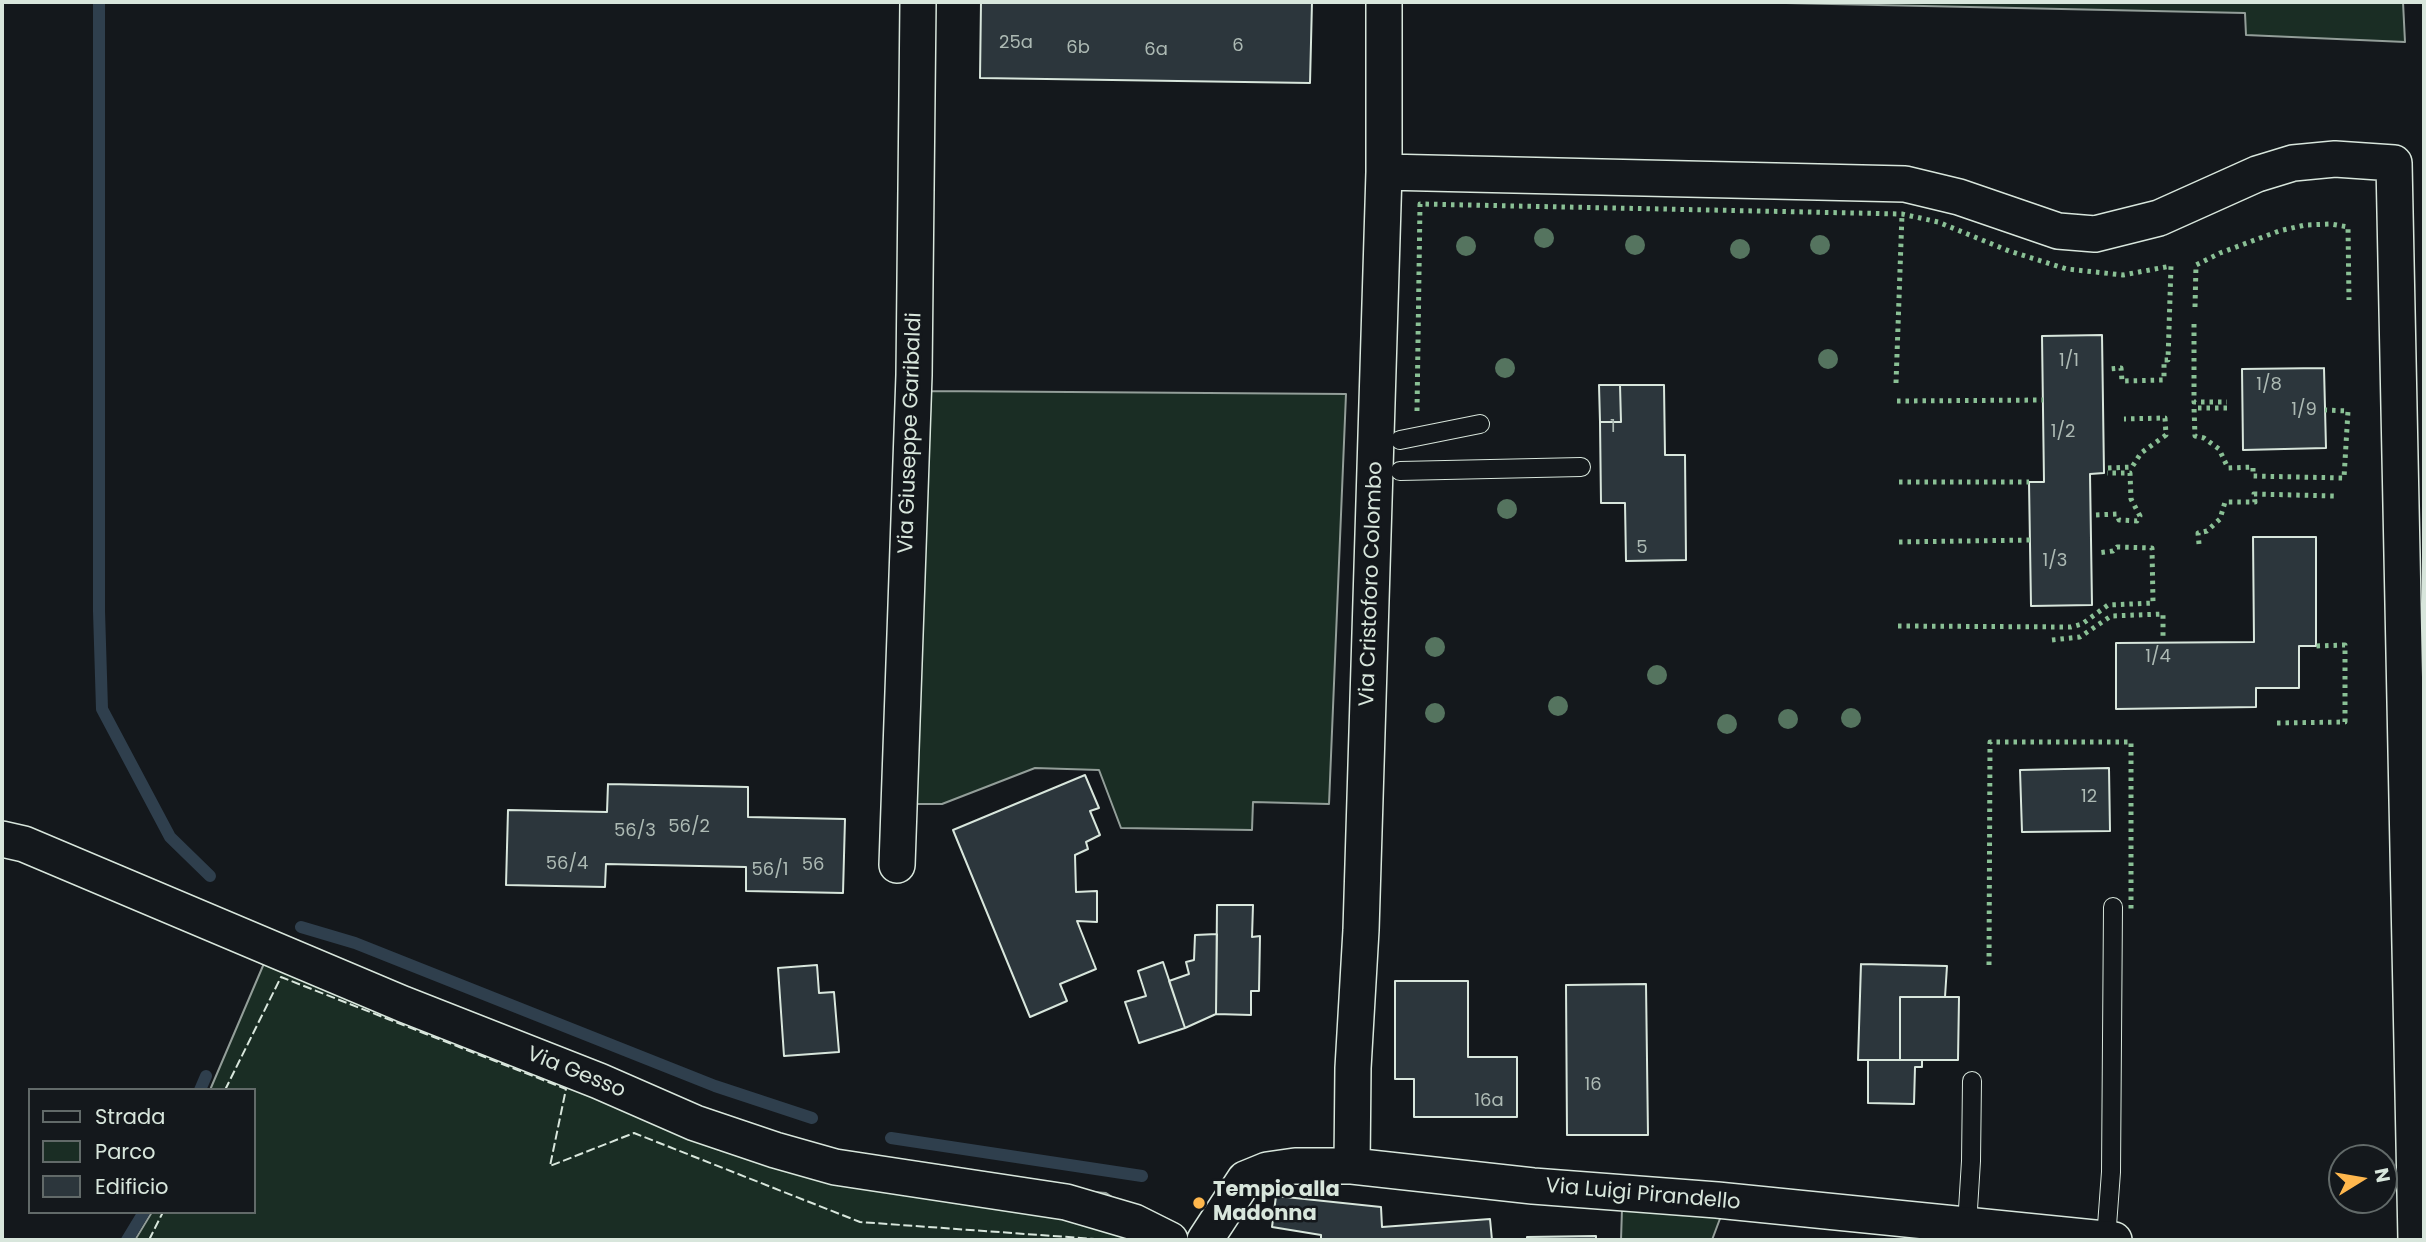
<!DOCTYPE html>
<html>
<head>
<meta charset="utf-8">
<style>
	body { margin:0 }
	#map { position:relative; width:2426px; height:1242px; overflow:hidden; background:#14181c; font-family:Poppins,sans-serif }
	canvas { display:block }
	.frame { position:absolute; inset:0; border:4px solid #d8e6dc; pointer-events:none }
	.legend { position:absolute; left:28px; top:1088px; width:228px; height:126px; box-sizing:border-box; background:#14181c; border:2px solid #626a69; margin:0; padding:9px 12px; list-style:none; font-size:21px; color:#d8e6dc }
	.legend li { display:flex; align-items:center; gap:14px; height:35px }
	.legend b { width:35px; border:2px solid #626a69 }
	.north { position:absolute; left:2328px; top:1144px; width:70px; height:70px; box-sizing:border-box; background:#14181c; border:2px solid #626a69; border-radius:50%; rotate:79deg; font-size:19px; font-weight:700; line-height:28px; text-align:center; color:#d8e6dc }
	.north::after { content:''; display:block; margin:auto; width:24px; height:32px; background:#ffb74d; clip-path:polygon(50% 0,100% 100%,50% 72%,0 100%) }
</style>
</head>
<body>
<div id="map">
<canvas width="2426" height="1242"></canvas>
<div class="frame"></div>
<ul class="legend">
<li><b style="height:9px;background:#14181c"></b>Strada</li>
<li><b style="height:19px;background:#1a2d24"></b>Parco</li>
<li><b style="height:19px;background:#2c363c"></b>Edificio</li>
</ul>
<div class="north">N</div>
</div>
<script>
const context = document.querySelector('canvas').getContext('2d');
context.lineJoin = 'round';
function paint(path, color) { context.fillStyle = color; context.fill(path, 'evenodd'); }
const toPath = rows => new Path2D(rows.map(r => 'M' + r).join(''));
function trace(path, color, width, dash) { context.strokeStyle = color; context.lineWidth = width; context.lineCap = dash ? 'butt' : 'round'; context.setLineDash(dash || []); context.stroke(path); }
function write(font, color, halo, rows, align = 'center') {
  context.font = font + ' Poppins,sans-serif'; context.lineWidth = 5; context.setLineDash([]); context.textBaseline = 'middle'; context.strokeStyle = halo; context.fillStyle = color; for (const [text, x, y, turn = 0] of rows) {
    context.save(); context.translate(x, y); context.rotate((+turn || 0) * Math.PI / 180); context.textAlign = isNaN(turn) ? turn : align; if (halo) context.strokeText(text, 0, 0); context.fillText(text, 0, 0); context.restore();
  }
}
const green = toPath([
	[1740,2,2403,2,2405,42,2246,35,2245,13,1740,2],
	[931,391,1346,394,1329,804,1253,802,1252,830,1121,828,1099,770,1035,768,942,804,915,804,931,391],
	[271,947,859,1172,1106,1193,1178,1240,135,1240,152,1212,254,1212,254,1090,210,1090,271,947],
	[1622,1209,1721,1216,1712,1240,1621,1240,1622,1209]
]);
const stream = toPath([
	[99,2,99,611,102,709,170,837,210,876],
	[301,927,355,943,715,1086,812,1118],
	[200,1090,206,1076],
	[891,1138,1142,1176],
	[127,1240,144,1212]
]);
const building = toPath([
	[981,2,1312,2,1310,83,980,78,981,2],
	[2102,335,2104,473,2090,474,2092,605,2031,606,2029,482,2044,482,2042,336,2102,335],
	[2324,368,2326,448,2243,450,2242,369,2324,368],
	[1599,385,1620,385,1621,422,1600,422,1599,385],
	[1620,385,1664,385,1665,455,1685,455,1686,560,1626,561,1625,503,1601,503,1600,422,1621,422,1620,385],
	[2253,537,2316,537,2316,646,2299,646,2299,688,2256,688,2256,707,2116,709,2116,643,2254,642,2253,537],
	[2109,768,2110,831,2022,832,2020,770,2109,768],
	[1085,775,1099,808,1090,811,1100,835,1086,842,1088,849,1075,855,1076,892,1097,891,1097,922,1077,921,1096,969,1060,984,1067,1001,1030,1017,953,830,1085,775],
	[608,784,748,787,748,817,845,819,843,893,746,891,746,867,606,864,605,887,506,885,508,810,607,812,608,784],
	[1217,905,1253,905,1252,937,1260,936,1259,991,1251,991,1251,1015,1216,1014,1217,905],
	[1217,934,1216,1014,1185,1028,1169,981,1189,974,1186,962,1194,960,1195,935,1217,934],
	[1163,962,1185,1028,1139,1043,1125,1002,1146,996,1138,971,1163,962],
	[1861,964,1947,966,1945,997,1900,997,1900,1060,1858,1060,1861,964],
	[817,965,819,993,834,992,839,1052,784,1056,778,968,817,965],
	[1395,981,1468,981,1468,1057,1517,1057,1517,1117,1414,1117,1414,1079,1395,1079,1395,981],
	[1646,984,1648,1135,1567,1135,1566,985,1646,984],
	[1900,997,1959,997,1958,1060,1900,1060,1900,997],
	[1868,1060,1922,1060,1922,1067,1915,1067,1914,1104,1868,1103,1868,1060],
	[1276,1196,1381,1207,1382,1227,1490,1219,1492,1240,1321,1240,1321,1235,1272,1227,1276,1196],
	[1596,1236,1596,1240,1527,1240,1527,1237,1596,1236]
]);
const lane = toPath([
	[1400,440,1480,424],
	[1400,471,1581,467],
	[1967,1225,1971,1161,1972,1081],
	[2106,1239,2111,1172,2113,907]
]);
const street = toPath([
	[1384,172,1905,184,1959,197,2058,231,2095,234,2159,218,2257,174,2293,163,2335,159,2394,163,2416,1240],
	[2,839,24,844,403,1004,599,1081,695,1123,775,1150,835,1167,1066,1202,1134,1222,1170,1240],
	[897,865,914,375,918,2],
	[1352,1166,1353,1068,1361,930,1384,172,1384,2],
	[1205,1240,1245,1179,1267,1170,1295,1166,1352,1166,1533,1186,1717,1200,2114,1240]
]);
const hedge = toPath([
	[2195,307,2196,265,2220,253,2279,231,2305,225,2331,224,2348,227,2349,300],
	[2194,324,2194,402,2227,402],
	[1896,383,1902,214],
	[1897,401,2043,400],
	[2227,408,2194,408,2195,436,2204,438,2219,449,2228,468,2253,467,2253,476,2344,478,2348,411,2325,410],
	[1417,411,1420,204,1902,214,1938,222,2009,251,2067,269,2123,275,2171,266,2168,360,2164,360,2164,380,2122,381,2121,368,2110,369],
	[2108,468,2132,467,2141,453,2166,435,2165,418,2124,419],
	[1899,482,2029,482],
	[2096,515,2117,514,2119,520,2137,521,2140,516,2131,499,2130,473,2107,473],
	[1899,542,2031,540],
	[2199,544,2198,533,2207,531,2220,519,2225,502,2255,502,2254,494,2335,496],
	[1898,626,2071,627,2082,624,2108,605,2153,603,2152,548,2117,547,2113,551,2097,553],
	[2052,640,2080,637,2111,616,2163,614,2163,636],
	[2277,723,2345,722,2345,645,2316,646],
	[1989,965,1990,742,2131,742,2131,909]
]);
const fence = toPath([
	[225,1090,281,977,566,1089,550,1166,634,1133,860,1222,1109,1240],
	[149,1240,163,1212]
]);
const trees = [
	[1544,238],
	[1635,245],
	[1820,245],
	[1466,246],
	[1740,249],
	[1828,359],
	[1505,368],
	[1507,509],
	[1435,647],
	[1657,675],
	[1558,706],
	[1435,713],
	[1851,718],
	[1788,719],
	[1727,724]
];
const markers = [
	[1199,1203,7,"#ffb74d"]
];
const numberNames = [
	["25a",1016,43],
	["6",1238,46],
	["6b",1078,48],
	["6a",1156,50],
	["1/1",2069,361],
	["1/8",2269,385],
	["1/9",2304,410],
	["1",1613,427],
	["1/2",2063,432],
	["5",1642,548],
	["1/3",2055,561],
	["1/4",2158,657],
	["12",2089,797],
	["56/2",689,827],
	["56/3",635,831],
	["56/4",567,864],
	["56",813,865],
	["56/1",770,870],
	["16",1593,1085],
	["16a",1489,1101]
];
const streetNames = [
	["Via Giuseppe Garibaldi",911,433,-88],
	["Via Cristoforo Colombo",1372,584,-88],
	["Via Gesso",576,1073,22],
	["Via Luigi Pirandello",1643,1195,5]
];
const poiNames = [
	["Tempio alla",1213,1191],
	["Madonna",1213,1215]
];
paint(green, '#1a2d24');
trace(green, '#939e99', 2);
trace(stream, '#2f3f4d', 12);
paint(building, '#2c363c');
trace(building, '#d8e6dc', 2);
trace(lane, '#d8e6dc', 20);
trace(street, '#d8e6dc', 38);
trace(lane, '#14181c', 18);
trace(street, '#14181c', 35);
trace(hedge, '#8ac095', 5, [3.5, 5]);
trace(fence, '#d8e6dc', 2, [9, 3.5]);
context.fillStyle = '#55745f';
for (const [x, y] of trees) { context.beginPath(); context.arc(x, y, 10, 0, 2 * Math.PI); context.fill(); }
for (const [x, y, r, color] of markers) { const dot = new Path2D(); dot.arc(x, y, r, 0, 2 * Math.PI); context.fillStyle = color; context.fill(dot); trace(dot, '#14181c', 2.5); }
write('18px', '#adbab4', null, numberNames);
write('21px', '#d8e6dc', '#14181c', streetNames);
write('bold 21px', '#d8e6dc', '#14181c', poiNames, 'left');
</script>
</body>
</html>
